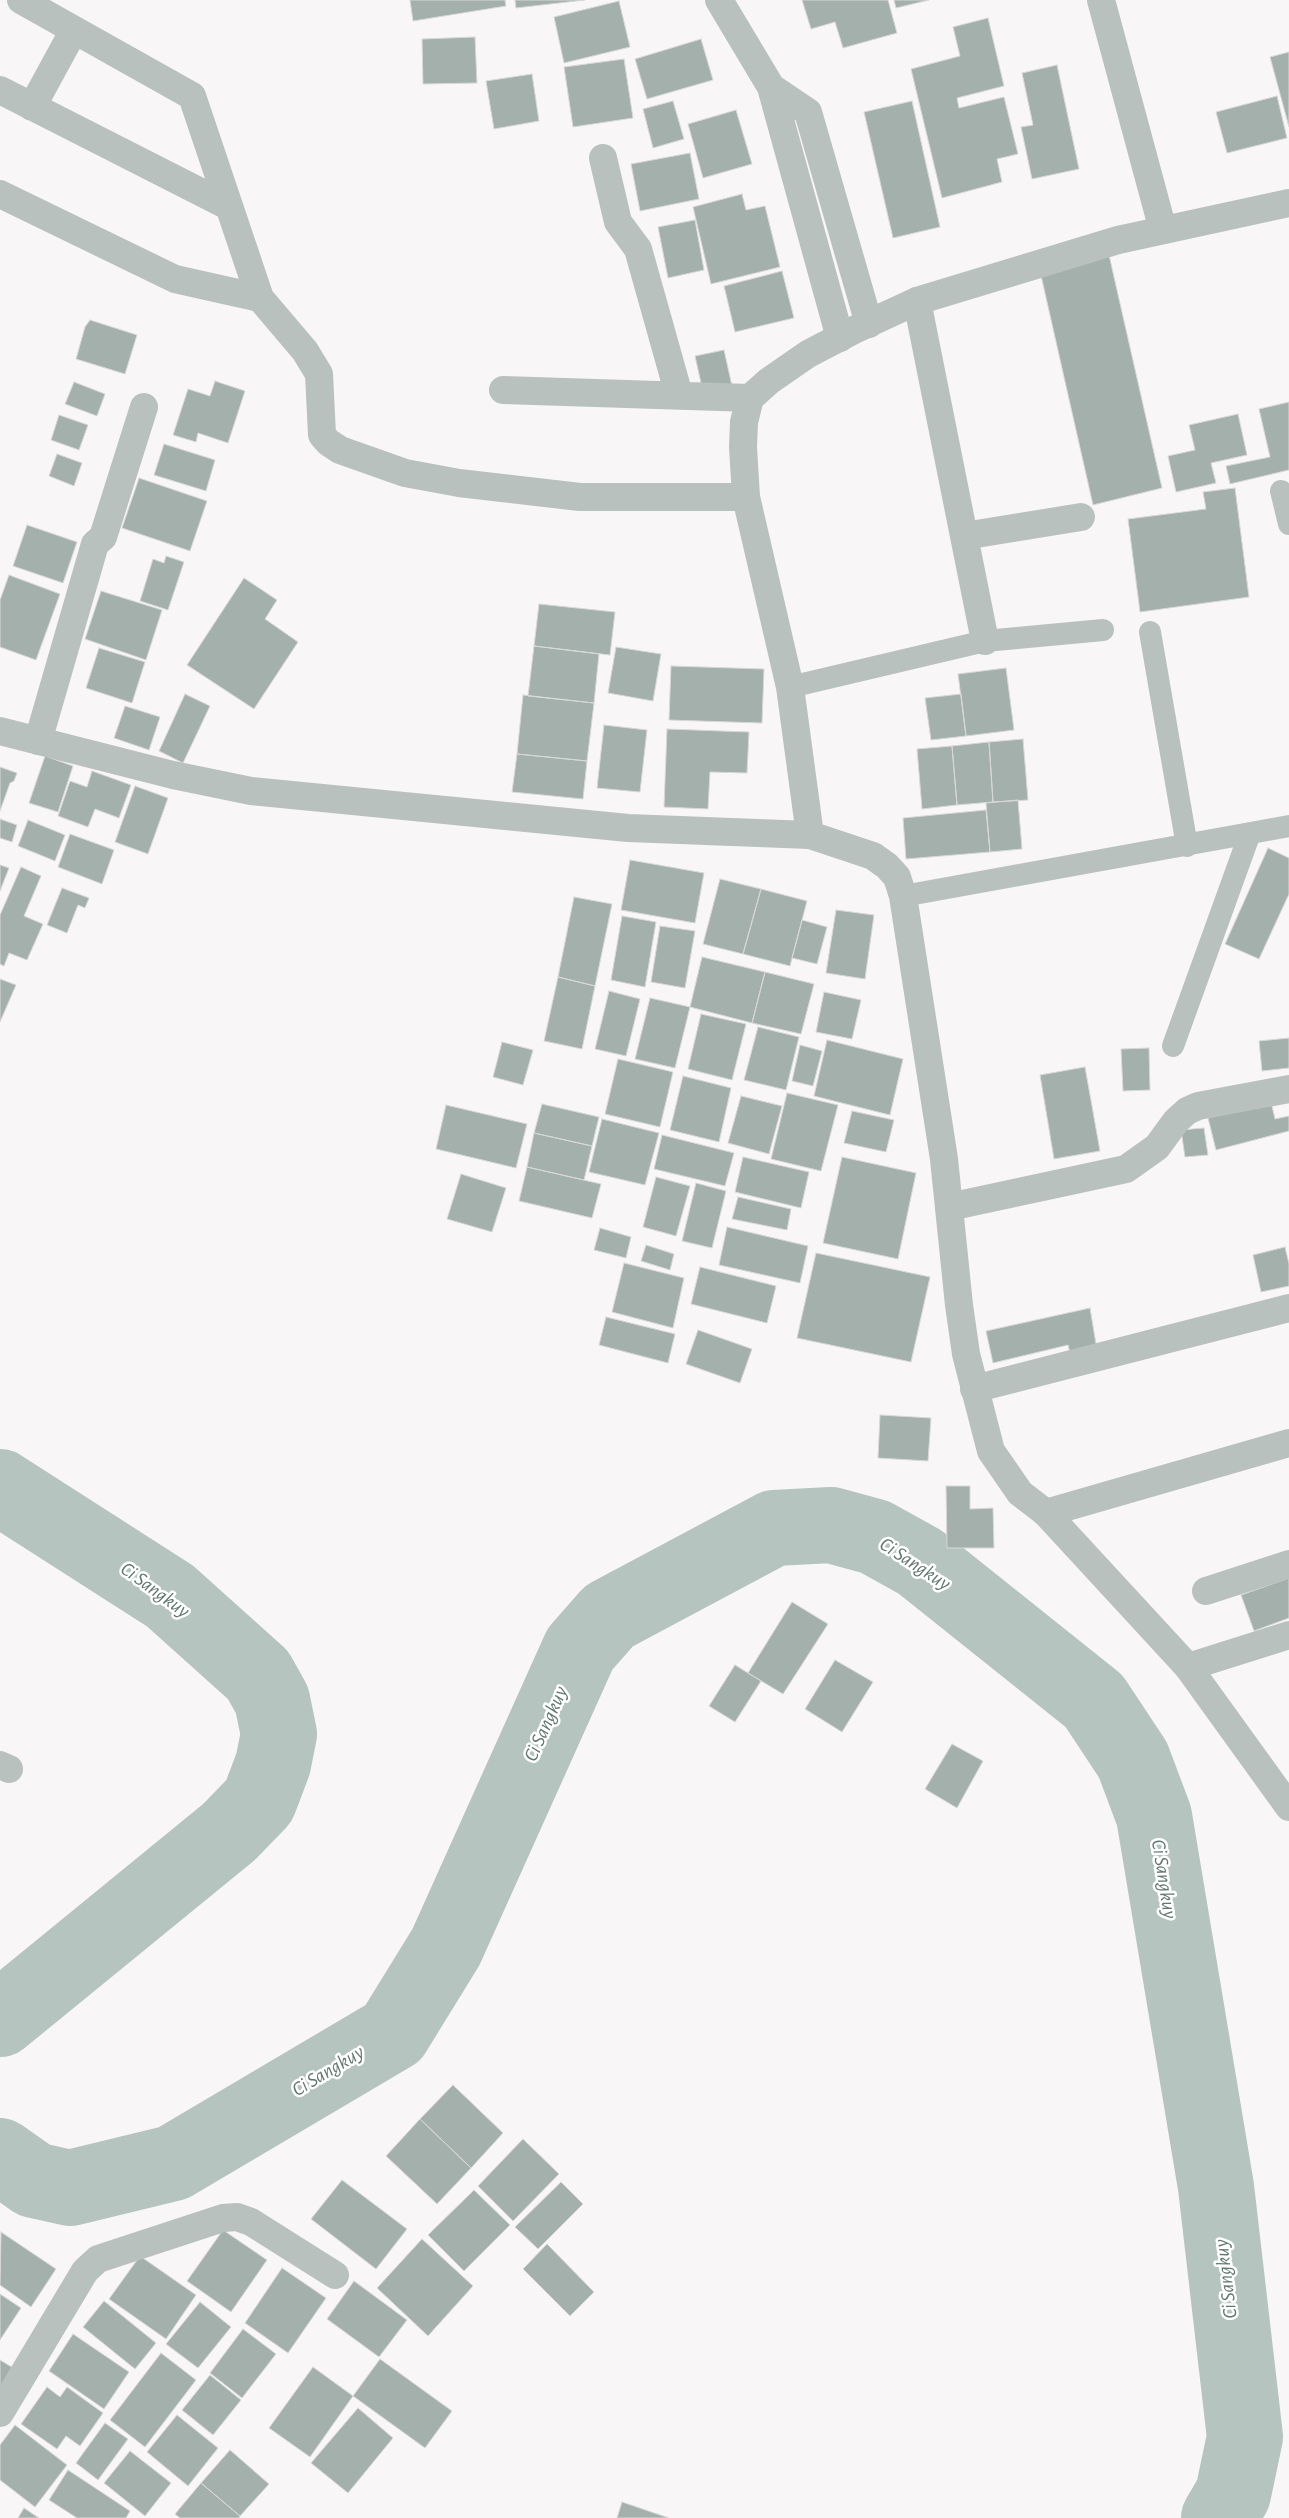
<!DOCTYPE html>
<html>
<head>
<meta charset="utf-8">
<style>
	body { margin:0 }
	canvas { display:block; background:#f8f6f6 }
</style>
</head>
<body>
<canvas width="1289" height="2518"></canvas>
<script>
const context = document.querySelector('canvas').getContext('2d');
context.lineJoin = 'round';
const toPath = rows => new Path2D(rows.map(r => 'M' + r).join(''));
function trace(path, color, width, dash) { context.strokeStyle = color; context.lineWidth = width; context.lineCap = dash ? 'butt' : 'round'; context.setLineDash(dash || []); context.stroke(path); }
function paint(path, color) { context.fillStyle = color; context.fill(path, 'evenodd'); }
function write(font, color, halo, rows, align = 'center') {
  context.font = font + ' "Alegreya Sans",sans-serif'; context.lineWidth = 5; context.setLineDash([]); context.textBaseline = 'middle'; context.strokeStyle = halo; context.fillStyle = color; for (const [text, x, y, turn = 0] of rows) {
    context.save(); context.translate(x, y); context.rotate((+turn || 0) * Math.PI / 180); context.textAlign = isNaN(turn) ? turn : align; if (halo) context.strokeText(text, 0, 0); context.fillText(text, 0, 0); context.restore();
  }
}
const river = toPath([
	[0,1487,170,1596,258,1675,272,1700,279,1734,273,1764,259,1801,229,1832,0,2019],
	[0,2156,34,2180,70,2188,173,2163,393,2033,446,1947,580,1649,609,1616,774,1528,831,1525,875,1537,920,1562,1094,1701,1133,1760,1154,1816,1216,2187,1245,2437,1233,2494,1219,2518]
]);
const building = toPath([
	[410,0,505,0,506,6,413,21,410,0],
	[515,0,585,0,516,8,515,0],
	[802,0,888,0,897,33,843,48,835,22,811,29,802,0],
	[894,0,929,0,896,8,894,0],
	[619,1,630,47,564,63,554,17,619,1],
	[988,18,1004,86,957,98,959,108,1004,97,1018,154,997,159,1002,182,942,198,911,69,960,56,953,27,988,18],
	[475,37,477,83,423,84,422,39,475,37],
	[701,39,713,80,647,99,635,59,701,39],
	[1289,52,1289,127,1270,57,1289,52],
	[624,59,633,118,573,127,564,67,624,59],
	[1057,65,1079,169,1032,179,1021,127,1033,125,1022,73,1057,65],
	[532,74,539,121,494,129,486,81,532,74],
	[1277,96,1287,138,1227,153,1216,112,1277,96],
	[673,101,684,139,653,148,643,109,673,101],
	[912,101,940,227,893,238,864,112,912,101],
	[736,110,752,164,703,178,688,124,736,110],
	[690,153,699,199,640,211,631,164,690,153],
	[742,194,746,210,765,206,780,267,711,284,693,207,742,194],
	[695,220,704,270,668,278,658,227,695,220],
	[1109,255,1162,488,1093,505,1040,271,1109,255],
	[782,271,794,318,735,332,724,286,782,271],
	[90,320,137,335,125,374,76,359,85,327,90,320],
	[724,350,732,386,703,392,695,356,724,350],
	[215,381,245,391,228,443,198,433,196,442,173,435,188,389,210,396,215,381],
	[74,382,105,394,97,416,65,404,74,382],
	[1289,402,1289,470,1230,484,1226,466,1270,457,1259,409,1289,402],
	[1238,414,1247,455,1211,463,1216,483,1176,492,1168,456,1195,450,1189,425,1238,414],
	[59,415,88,425,79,450,51,440,59,415],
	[164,444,215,460,206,491,154,475,164,444],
	[57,454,82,463,74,486,49,476,57,454],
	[139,478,207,501,190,551,122,528,139,478],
	[1235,488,1249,597,1140,612,1128,519,1206,509,1203,492,1235,488],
	[27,525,77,542,63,583,13,566,27,525],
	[166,556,184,562,168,610,140,601,153,559,164,563,166,556],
	[9,575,60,594,36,660,0,647,0,600,9,575],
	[244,578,277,600,265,619,298,642,254,709,187,665,244,578],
	[101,591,162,610,146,660,85,639,101,591],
	[539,604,615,612,610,655,534,646,539,604],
	[534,646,599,654,594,703,528,696,534,646],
	[616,647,661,654,653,701,608,693,616,647],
	[99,648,145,662,132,703,86,688,99,648],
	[671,666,764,669,762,723,669,720,671,666],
	[1006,668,1014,730,966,736,958,674,1006,668],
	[185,694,210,706,183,763,159,751,185,694],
	[961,694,966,736,931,740,925,698,961,694],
	[523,695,594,703,587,761,517,754,523,695],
	[125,706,160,717,149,750,114,738,125,706],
	[604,725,647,730,640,792,597,788,604,725],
	[667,729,749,732,747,773,710,772,708,809,664,807,667,729],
	[1023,739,1028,800,993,802,989,742,1023,739],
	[989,742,993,802,957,805,952,746,989,742],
	[952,746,957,805,922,809,917,749,952,746],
	[517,754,587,761,583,799,512,792,517,754],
	[45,756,73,766,58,812,29,803,45,756],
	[0,767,17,773,14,781,10,783,0,811,0,767],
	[92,771,131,785,119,818,95,809,88,827,58,816,70,781,87,787,92,771],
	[135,786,168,798,148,854,115,842,135,786],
	[1018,800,1022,849,990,852,986,803,1018,800],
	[986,810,990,852,906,859,903,818,986,810],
	[0,819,17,825,12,842,0,838,0,819],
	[28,820,65,835,55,861,18,846,28,820],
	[70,834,114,850,102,884,58,867,70,834],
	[1268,848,1289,858,1289,894,1259,959,1225,944,1268,848],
	[630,860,704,873,695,923,621,910,630,860],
	[0,865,9,868,0,891,0,865],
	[21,867,41,876,24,916,43,924,27,960,9,953,4,966,0,964,0,915,21,867],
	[720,879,761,889,743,954,703,944,720,879],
	[62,888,89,898,85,908,78,905,67,933,47,925,62,888],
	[761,889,807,901,790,966,743,954,761,889],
	[574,897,612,904,595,986,558,977,574,897],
	[836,910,874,915,865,979,826,973,836,910],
	[622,916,656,922,645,987,611,980,622,916],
	[802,920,827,927,817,964,792,958,802,920],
	[660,926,695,931,685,988,651,982,660,926],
	[702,957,765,972,752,1023,690,1007,702,957],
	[765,972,814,984,801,1034,752,1023,765,972],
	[558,977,595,986,582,1049,544,1041,558,977],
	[0,979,16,985,0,1022,0,979],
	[609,991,640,999,626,1056,595,1049,609,991],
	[824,992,861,1000,852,1039,816,1032,824,992],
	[650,998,690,1007,675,1068,635,1059,650,998],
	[701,1014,746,1024,732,1080,688,1069,701,1014],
	[758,1027,799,1037,786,1090,744,1080,758,1027],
	[1289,1038,1289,1068,1262,1071,1259,1041,1289,1038],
	[827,1040,903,1059,890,1115,814,1096,827,1040],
	[502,1042,533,1050,523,1085,493,1077,502,1042],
	[800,1045,822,1051,813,1086,792,1081,800,1045],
	[1149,1048,1150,1090,1123,1091,1121,1049,1149,1048],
	[618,1059,673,1072,660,1127,605,1114,618,1059],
	[1085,1067,1100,1151,1054,1159,1040,1075,1085,1067],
	[683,1076,731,1088,719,1142,670,1130,683,1076],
	[787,1093,838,1105,821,1171,771,1159,787,1093],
	[741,1096,782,1106,769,1154,728,1143,741,1096],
	[1271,1102,1275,1119,1289,1116,1289,1131,1216,1150,1208,1118,1271,1102],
	[542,1104,599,1117,592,1146,534,1133,542,1104],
	[446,1105,527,1124,516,1168,436,1149,446,1105],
	[852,1111,894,1120,886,1152,844,1143,852,1111],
	[602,1119,659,1133,645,1185,589,1172,602,1119],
	[1204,1128,1208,1155,1185,1157,1181,1130,1204,1128],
	[534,1133,592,1146,584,1180,527,1167,534,1133],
	[662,1135,734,1153,725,1186,654,1169,662,1135],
	[743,1157,809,1172,801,1208,735,1192,743,1157],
	[842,1157,916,1173,898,1259,823,1243,842,1157],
	[527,1167,601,1184,592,1218,519,1201,527,1167],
	[461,1174,506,1188,492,1232,447,1219,461,1174],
	[656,1177,690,1186,676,1236,643,1227,656,1177],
	[696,1183,726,1191,712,1248,682,1241,696,1183],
	[738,1197,791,1209,787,1230,732,1219,738,1197],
	[727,1227,808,1246,800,1283,719,1265,727,1227],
	[600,1228,631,1237,626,1258,594,1250,600,1228],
	[646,1245,674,1254,670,1270,641,1261,646,1245],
	[1285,1247,1289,1264,1289,1286,1261,1292,1253,1255,1285,1247],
	[816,1253,930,1277,911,1362,797,1338,816,1253],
	[624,1263,684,1278,673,1328,612,1312,624,1263],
	[700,1267,776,1286,767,1323,691,1304,700,1267],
	[1090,1308,1097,1350,1071,1356,1068,1345,993,1363,986,1331,1090,1308],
	[606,1317,675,1334,668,1363,599,1345,606,1317],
	[698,1330,752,1349,740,1383,686,1364,698,1330],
	[880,1415,931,1418,928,1461,878,1458,880,1415],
	[946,1486,970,1486,970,1509,993,1508,994,1548,947,1548,946,1486],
	[1289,1578,1289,1618,1254,1631,1241,1595,1289,1578],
	[792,1602,828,1624,783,1694,748,1673,792,1602],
	[835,1660,873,1682,842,1732,805,1709,835,1660],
	[735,1665,761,1681,735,1722,709,1706,735,1665],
	[952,1744,983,1761,957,1808,925,1789,952,1744],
	[453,2085,503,2133,471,2168,420,2119,453,2085],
	[420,2119,471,2168,437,2204,386,2156,420,2119],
	[523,2139,559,2174,513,2221,478,2186,523,2139],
	[342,2180,407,2229,376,2269,311,2219,342,2180],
	[561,2182,583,2204,538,2249,515,2227,561,2182],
	[474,2190,510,2225,464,2271,428,2235,474,2190],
	[223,2230,267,2260,231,2312,187,2281,223,2230],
	[1,2232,56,2269,31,2307,0,2285,1,2232],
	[422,2239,473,2286,428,2336,377,2288,422,2239],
	[547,2244,594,2292,570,2316,523,2269,547,2244],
	[140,2256,196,2295,166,2339,109,2299,140,2256],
	[282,2268,326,2298,288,2353,245,2323,282,2268],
	[354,2281,407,2320,379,2357,327,2319,354,2281],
	[0,2294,21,2308,0,2340,0,2294],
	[104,2301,156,2343,135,2369,83,2327,104,2301],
	[200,2302,231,2327,198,2368,166,2344,200,2302],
	[243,2329,276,2354,242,2398,210,2373,243,2329],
	[73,2334,129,2372,104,2409,49,2371,73,2334],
	[161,2353,196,2380,145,2447,110,2420,161,2353],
	[380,2359,452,2411,425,2448,353,2396,380,2359],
	[0,2360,15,2369,0,2394,0,2360],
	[313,2367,353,2396,310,2457,269,2428,313,2367],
	[210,2375,241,2400,213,2435,182,2410,210,2375],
	[47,2387,60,2397,67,2387,103,2413,80,2446,66,2436,57,2449,21,2424,47,2387],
	[358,2408,393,2438,348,2493,311,2463,358,2408],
	[177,2415,218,2448,188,2486,147,2452,177,2415],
	[105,2423,128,2439,98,2480,76,2463,105,2423],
	[15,2425,67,2465,35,2507,0,2480,0,2445,15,2425],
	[230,2450,269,2484,240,2516,201,2483,230,2450],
	[130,2451,171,2483,145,2516,104,2483,130,2451],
	[68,2470,130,2511,126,2518,77,2518,49,2500,68,2470],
	[201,2483,240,2516,239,2518,180,2518,175,2514,201,2483],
	[622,2502,669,2518,617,2518,622,2502],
	[24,2508,39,2518,18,2518,24,2508]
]);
const service = toPath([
	[1281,491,1289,524],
	[1150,632,1187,846],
	[790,687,985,641,1103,630],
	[903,896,1289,826],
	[1173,1046,1250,833]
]);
const minor = toPath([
	[21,0,192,96,260,298,305,351,319,374,322,435,328,442,340,450,405,473,459,483,580,497,746,497],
	[719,0,771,87,840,338],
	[1101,0,1163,230],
	[771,87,808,112,869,324],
	[0,90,228,206],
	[32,107,74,30],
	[603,158,618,222,638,249,679,395],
	[0,194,175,279,260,298],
	[917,301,985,641],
	[503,390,750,398],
	[964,536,1081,517],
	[0,731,173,775,251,791,628,828,810,835],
	[38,741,95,544,103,537,144,407],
	[949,1207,1126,1169,1157,1147,1176,1121,1187,1111,1198,1106,1289,1089],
	[974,1389,1289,1308],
	[1046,1513,1289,1443],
	[1206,1591,1289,1564],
	[1188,1667,1289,1635],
	[0,1765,9,1769],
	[0,2413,85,2271,98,2259,223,2218,237,2217,251,2222,335,2275]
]);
const tertiary = toPath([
	[1289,203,1118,240,917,301,854,330,808,354,769,381,750,398,744,422,743,447,746,497,790,687,810,835,873,856,887,866,897,877,903,896,944,1159,959,1305,966,1354,991,1451,1020,1493,1046,1513,1188,1667,1289,1807]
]);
const waterNames = [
	["Ci Sangkuy",915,1564,33],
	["Ci Sangkuy",155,1590,36],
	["Ci Sangkuy",546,1724,-66],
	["Ci Sangkuy",1164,1879,81],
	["Ci Sangkuy",328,2071,-31],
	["Ci Sangkuy",1226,2279,-97]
];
trace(river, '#b5c4be', 76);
paint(building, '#a3b0ac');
trace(building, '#d9d8d8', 1);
trace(service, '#b9c1bf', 22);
trace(minor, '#b9c1bf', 28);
trace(tertiary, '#b9c1bf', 28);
write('italic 20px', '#61776e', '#fff', waterNames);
</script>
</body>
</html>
